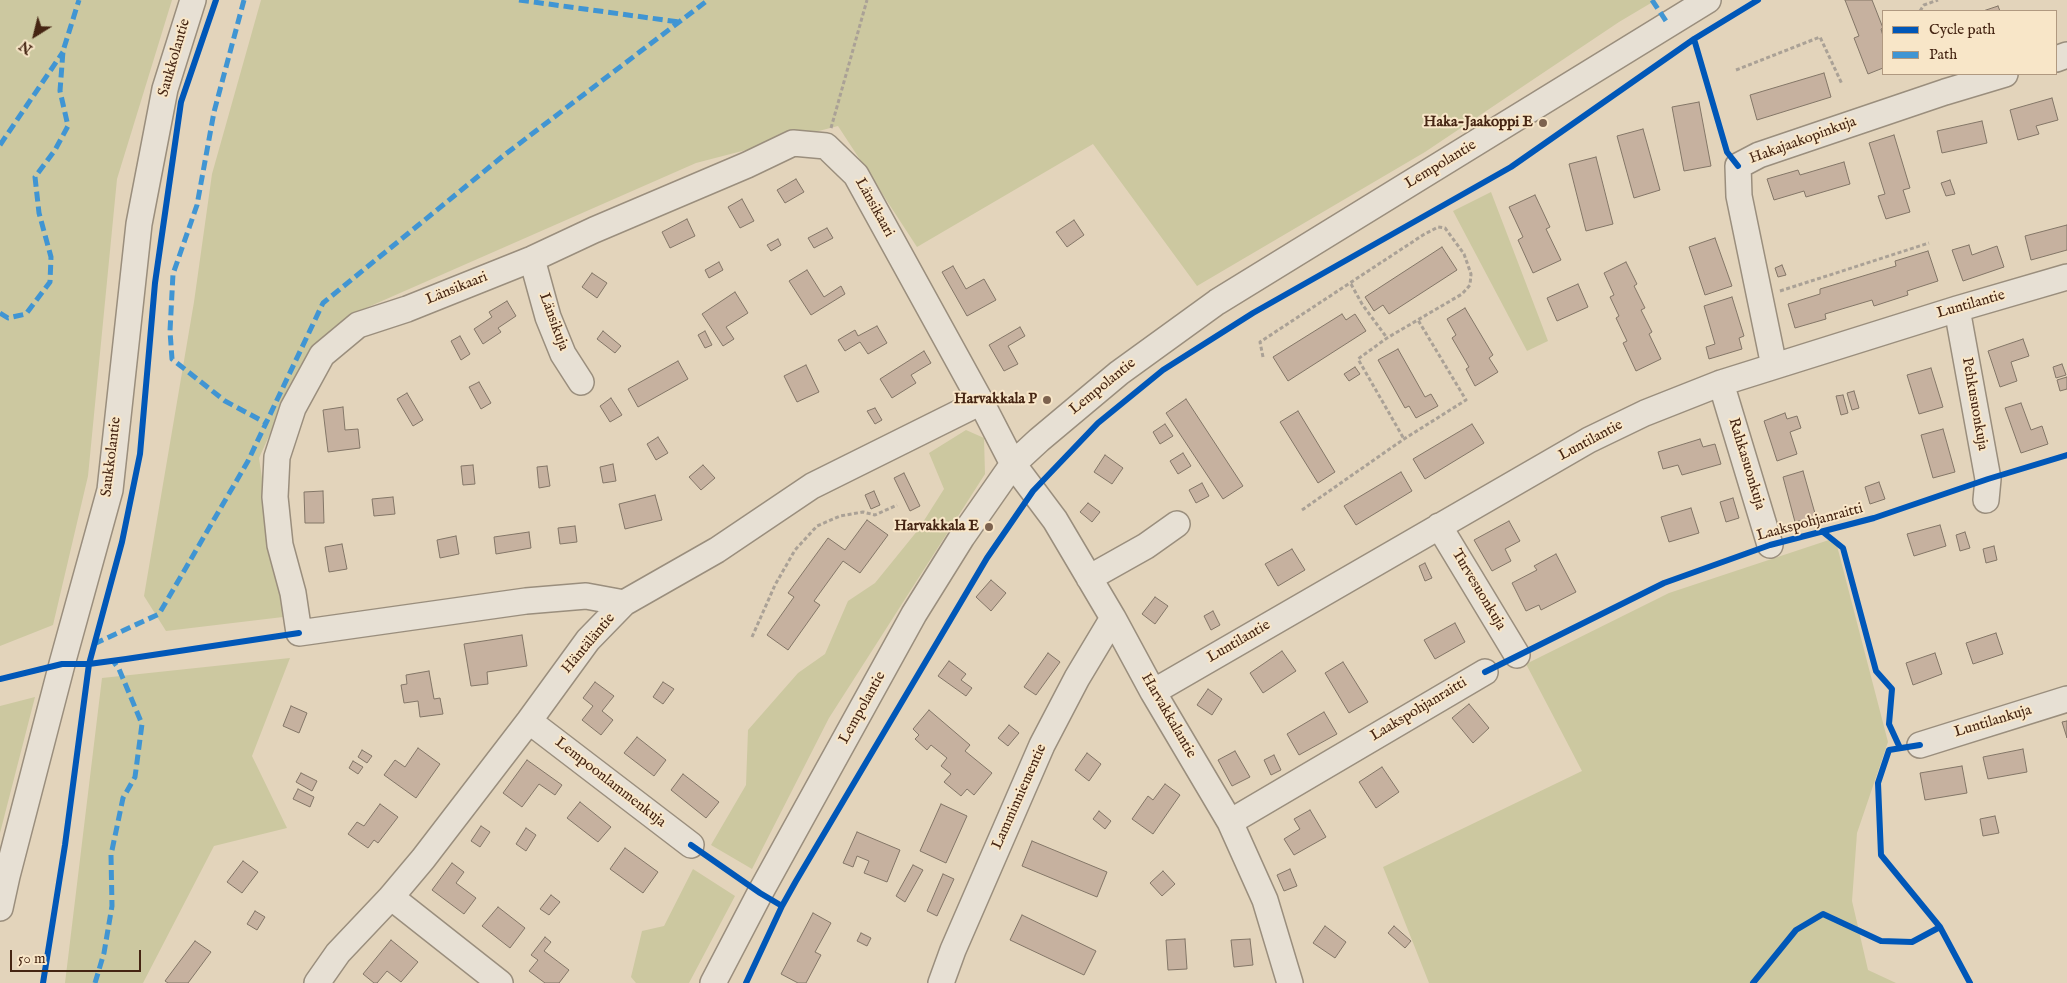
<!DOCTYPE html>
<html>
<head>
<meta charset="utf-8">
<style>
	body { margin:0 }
	#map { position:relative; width:2067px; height:983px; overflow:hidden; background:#e3d4bb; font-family:"IM FELL English",serif }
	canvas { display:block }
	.legend { position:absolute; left:1882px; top:10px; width:175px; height:65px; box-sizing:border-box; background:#f8e6c8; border:1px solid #b09980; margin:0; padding:6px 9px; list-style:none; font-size:15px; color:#452513 }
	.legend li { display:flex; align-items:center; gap:10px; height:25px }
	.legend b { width:25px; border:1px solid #b09980 }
	.north { position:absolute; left:10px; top:10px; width:50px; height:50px; -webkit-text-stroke:4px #f8e6c8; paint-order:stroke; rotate:216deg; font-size:14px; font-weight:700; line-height:20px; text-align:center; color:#452513 }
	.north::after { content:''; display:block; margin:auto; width:18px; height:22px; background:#452513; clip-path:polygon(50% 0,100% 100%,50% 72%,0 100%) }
	.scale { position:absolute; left:10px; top:950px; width:131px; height:22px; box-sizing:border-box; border:2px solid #452513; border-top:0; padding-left:6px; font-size:15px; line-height:18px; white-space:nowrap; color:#452513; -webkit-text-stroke:4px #f8e6c8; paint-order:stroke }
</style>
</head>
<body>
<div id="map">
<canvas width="2067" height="983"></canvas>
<ul class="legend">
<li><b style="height:6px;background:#0057b8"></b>Cycle path</li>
<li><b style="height:6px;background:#4095d3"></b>Path</li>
</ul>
<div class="north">N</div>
<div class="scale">50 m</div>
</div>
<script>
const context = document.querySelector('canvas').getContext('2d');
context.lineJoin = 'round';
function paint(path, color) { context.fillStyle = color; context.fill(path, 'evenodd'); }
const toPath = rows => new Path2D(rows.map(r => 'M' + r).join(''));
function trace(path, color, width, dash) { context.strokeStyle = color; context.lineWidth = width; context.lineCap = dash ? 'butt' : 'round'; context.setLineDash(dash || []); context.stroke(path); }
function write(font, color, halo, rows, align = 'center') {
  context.font = font + ' "IM FELL English",serif'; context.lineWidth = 4; context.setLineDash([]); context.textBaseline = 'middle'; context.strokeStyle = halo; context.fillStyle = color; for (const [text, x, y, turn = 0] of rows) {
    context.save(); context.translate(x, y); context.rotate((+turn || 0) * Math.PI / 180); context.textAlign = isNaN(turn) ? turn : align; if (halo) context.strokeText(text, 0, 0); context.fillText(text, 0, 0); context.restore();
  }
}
const green = toPath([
	[0,0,172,0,117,179,88,476,53,625,0,646],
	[261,0,1656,0,1619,22,1425,152,1197,286,1093,144,917,247,838,126,696,163,350,315,299,370,259,458,283,617,166,631,144,596,194,302,212,174],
	[1491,192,1548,341,1527,351,1453,211],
	[966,430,984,438,985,474,829,718,752,869,711,845,746,785,748,730,798,673,825,654,848,601,875,583,918,530,944,489,929,453],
	[1835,538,1888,742,1857,833,1852,901,1868,970,1896,983,1429,983,1383,867,1582,771,1526,664,1669,593],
	[290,658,252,756,287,828,214,846,143,983,65,983,102,678],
	[35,697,0,833,0,706],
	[693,869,735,896,689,983,636,983,631,977,642,931,664,926]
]);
const building = toPath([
	[1845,0,1872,0,1883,28,1881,29,1883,36,1883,68,1868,74,1854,38,1859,36,1845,0],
	[1998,6,2000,11,1983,11,1998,6],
	[1824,73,1831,97,1757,120,1750,95,1824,73],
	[2052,98,2058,120,2036,126,2039,134,2018,140,2010,110,2052,98],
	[1699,102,1711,166,1684,171,1672,107,1699,102],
	[1982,121,1987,143,1942,153,1937,131,1982,121],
	[1643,129,1660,190,1634,198,1617,136,1643,129],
	[1894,135,1910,188,1903,190,1910,212,1886,219,1878,196,1885,194,1869,143,1894,135],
	[1596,157,1613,224,1586,231,1569,164,1596,157],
	[1844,162,1850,184,1806,197,1804,191,1774,200,1767,179,1798,170,1800,175,1844,162],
	[796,179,804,192,785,203,777,190,796,179],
	[1950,180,1955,194,1946,196,1941,183,1950,180],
	[1535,195,1550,227,1546,229,1561,260,1533,273,1518,240,1523,237,1509,207,1535,195],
	[742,199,754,221,740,228,728,207,742,199],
	[687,219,695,236,670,248,662,232,687,219],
	[1074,220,1084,235,1067,247,1056,232,1074,220],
	[2067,225,2067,250,2031,260,2025,236,2067,225],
	[827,228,833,238,814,248,808,238,827,228],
	[1715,238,1732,286,1705,295,1689,247,1715,238],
	[778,239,781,245,771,251,767,245,778,239],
	[1969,245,1972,255,1997,246,2004,267,1963,281,1952,250,1969,245],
	[1442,247,1457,270,1389,314,1383,305,1374,311,1365,297,1442,247],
	[1928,251,1938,281,1907,291,1908,295,1874,306,1872,300,1825,314,1826,319,1795,328,1788,304,1820,294,1820,289,1896,266,1895,261,1928,251],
	[719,262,723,270,709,278,705,270,719,262],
	[1626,262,1637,284,1634,286,1645,308,1641,310,1652,332,1649,334,1661,359,1636,371,1623,343,1627,341,1616,318,1619,316,1610,297,1614,295,1604,273,1626,262],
	[1782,265,1786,275,1778,277,1775,268,1782,265],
	[953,266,966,289,984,279,996,300,967,316,942,272,953,266],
	[807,270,824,297,841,286,845,294,811,315,789,281,807,270],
	[592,273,607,283,597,298,582,287,592,273],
	[1578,284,1588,307,1557,321,1547,298,1578,284],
	[735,292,748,313,726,327,734,339,723,346,702,314,735,292],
	[1732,297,1744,336,1739,338,1742,349,1709,359,1706,347,1715,344,1704,306,1732,297],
	[507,301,516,316,498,328,501,332,483,344,474,329,492,317,489,312,507,301],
	[1465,308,1493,355,1489,358,1498,372,1475,386,1466,369,1469,367,1452,338,1456,335,1447,319,1465,308],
	[1342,314,1346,320,1355,314,1366,331,1288,381,1273,357,1342,314],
	[877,326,887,343,868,354,860,342,845,351,838,340,855,330,858,336,877,326],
	[1020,327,1025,336,1008,346,1018,364,1004,371,989,345,1020,327],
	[603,331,621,346,615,353,597,339,603,331],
	[705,331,712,345,705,348,698,335,705,331],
	[460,336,470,354,461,360,451,341,460,336],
	[2023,339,2029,356,2011,362,2017,381,2000,387,1988,351,2023,339],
	[1398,349,1425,397,1431,394,1438,406,1416,418,1409,406,1405,408,1378,360,1398,349],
	[924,351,931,363,911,375,916,383,892,398,880,379,924,351],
	[678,361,688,379,638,407,628,389,678,361],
	[2062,364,2066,375,2056,378,2053,367,2062,364],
	[806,365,819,392,797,402,784,376,806,365],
	[1355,367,1360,374,1349,381,1344,374,1355,367],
	[1931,368,1943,407,1919,414,1907,375,1931,368],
	[2067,377,2067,389,2060,391,2057,380,2067,377],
	[479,382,491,403,481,409,469,387,479,382],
	[1854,391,1859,408,1852,410,1847,393,1854,391],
	[407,393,423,420,413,426,397,399,407,393],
	[1843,395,1848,413,1841,415,1836,396,1843,395],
	[611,398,622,415,610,422,600,406,611,398],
	[1186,399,1243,486,1223,499,1166,413,1186,399],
	[2021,403,2031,430,2042,426,2048,444,2021,453,2005,408,2021,403],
	[343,407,345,430,358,429,360,448,328,452,323,410,343,407],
	[875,408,882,420,875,424,867,411,875,408],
	[1298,411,1335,472,1318,483,1280,422,1298,411],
	[1785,413,1787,419,1797,416,1801,428,1790,432,1797,454,1777,461,1764,421,1785,413],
	[1165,424,1173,436,1160,444,1153,432,1165,424],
	[1472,424,1484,443,1425,479,1413,459,1472,424],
	[1943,429,1955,472,1933,478,1921,435,1943,429],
	[658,437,668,453,656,460,647,444,658,437],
	[1700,439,1703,447,1715,444,1721,464,1682,475,1678,465,1663,469,1658,452,1700,439],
	[1183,453,1191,466,1178,474,1170,461,1183,453],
	[1105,455,1123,468,1112,484,1094,472,1105,455],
	[613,464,616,481,603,483,600,467,613,464],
	[473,465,475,484,463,485,461,466,473,465],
	[703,465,715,478,701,490,689,477,703,465],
	[547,466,550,486,539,488,537,467,547,466],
	[1803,471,1816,517,1795,522,1783,477,1803,471],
	[1401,472,1412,491,1356,525,1344,506,1401,472],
	[904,473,920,506,910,511,894,478,904,473],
	[1879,482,1885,499,1870,504,1865,487,1879,482],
	[1202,483,1209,496,1196,503,1189,490,1202,483],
	[323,491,324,523,305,523,304,492,323,491],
	[874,491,880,505,871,509,865,495,874,491],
	[655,495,662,520,625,529,619,504,655,495],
	[393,497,395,514,374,516,372,499,393,497],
	[1733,498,1739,518,1726,522,1720,502,1733,498],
	[1088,503,1100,512,1092,522,1080,512,1088,503],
	[1691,508,1699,533,1669,542,1661,517,1691,508],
	[867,520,888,535,860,573,843,561,814,601,820,605,788,650,767,635,794,597,788,593,828,538,845,550,867,520],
	[1509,521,1520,541,1505,549,1511,561,1492,571,1474,540,1509,521],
	[1940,525,1946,546,1914,556,1907,534,1940,525],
	[575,526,577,542,560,544,558,528,575,526],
	[529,532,531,548,496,554,494,537,529,532],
	[1965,532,1970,548,1960,551,1956,535,1965,532],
	[456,536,459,554,440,558,437,540,456,536],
	[342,544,347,569,329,572,325,547,342,544],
	[1994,546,1997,560,1986,563,1983,549,1994,546],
	[1292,549,1305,570,1278,586,1265,564,1292,549],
	[1556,554,1576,592,1541,610,1539,605,1526,611,1512,583,1537,570,1534,566,1556,554],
	[1425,563,1432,578,1425,581,1419,566,1425,563],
	[991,580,1006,593,991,611,976,597,991,580],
	[1155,597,1168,606,1155,624,1142,614,1155,597],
	[1213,611,1220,625,1211,630,1204,616,1213,611],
	[1455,623,1465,642,1435,659,1424,640,1455,623],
	[1996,633,2003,654,1973,664,1966,643,1996,633],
	[522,635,527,666,487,672,488,684,471,686,464,644,522,635],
	[1282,651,1296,671,1263,693,1250,673,1282,651],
	[1048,653,1060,662,1036,695,1024,687,1048,653],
	[1935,653,1942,674,1913,685,1906,663,1935,653],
	[949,661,966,674,961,680,972,688,966,696,938,676,949,661],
	[1343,662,1368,702,1349,713,1325,673,1343,662],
	[429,671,434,699,440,698,443,714,420,717,418,701,404,703,401,685,407,684,406,675,429,671],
	[595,682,614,696,602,711,613,720,601,735,582,720,593,706,583,698,595,682],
	[663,682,674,689,663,704,653,697,663,682],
	[1208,689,1222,699,1212,715,1197,705,1208,689],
	[1469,704,1489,728,1473,743,1452,718,1469,704],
	[291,706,307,713,299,733,283,726,291,706],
	[929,710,970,745,965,751,992,773,974,795,967,789,961,796,944,782,951,774,941,766,947,758,931,745,927,750,915,739,919,735,913,729,929,710],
	[1324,712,1337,734,1299,755,1287,734,1324,712],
	[2067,721,2067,738,2062,722,2067,721],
	[1009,725,1019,733,1008,746,998,738,1009,725],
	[637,737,666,760,654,776,624,753,637,737],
	[418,748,440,764,416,798,384,775,395,760,405,767,418,748],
	[2023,749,2027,772,1988,779,1983,757,2023,749],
	[362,750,372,756,367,763,358,757,362,750],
	[1235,751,1250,777,1232,786,1218,760,1235,751],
	[1087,753,1101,764,1089,781,1075,770,1087,753],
	[1274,755,1281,770,1271,775,1264,760,1274,755],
	[527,760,562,785,555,795,539,784,522,807,503,793,527,760],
	[353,761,363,767,358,774,349,768,353,761],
	[1962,766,1967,793,1925,800,1920,773,1962,766],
	[1382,767,1399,792,1376,808,1359,782,1382,767],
	[301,773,317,781,312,791,296,782,301,773],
	[683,774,719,802,706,818,671,790,683,774],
	[1165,784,1180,795,1153,834,1132,819,1148,796,1153,800,1165,784],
	[298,789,314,797,310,807,293,799,298,789],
	[580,802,611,827,598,842,567,818,580,802],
	[380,804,398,817,378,843,374,840,368,848,348,834,357,822,364,826,380,804],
	[941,804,967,816,946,863,920,851,941,804],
	[1310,810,1326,837,1294,855,1284,839,1300,829,1294,819,1310,810],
	[1099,811,1111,821,1105,829,1093,819,1099,811],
	[1995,816,1999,833,1983,836,1980,819,1995,816],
	[481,826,490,832,480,847,471,841,481,826],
	[526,828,536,835,526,851,516,844,526,828],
	[857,832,900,850,887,882,864,873,869,861,857,856,853,867,843,863,857,832],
	[1032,841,1107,872,1097,897,1022,866,1032,841],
	[625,848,658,872,643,893,610,869,625,848],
	[243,861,258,872,242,893,227,882,243,861],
	[452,863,464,872,456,883,476,898,464,914,432,890,452,863],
	[913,865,923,870,905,902,896,896,913,865],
	[1290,869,1297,886,1284,891,1277,875,1290,869],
	[1163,871,1175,884,1162,896,1150,883,1163,871],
	[943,874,954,879,937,916,927,911,943,874],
	[551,895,560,902,549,915,540,909,551,895],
	[498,907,525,928,510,948,482,926,498,907],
	[255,911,265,917,257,930,247,924,255,911],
	[813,913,831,923,815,952,821,955,806,983,798,983,781,974,813,913],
	[1022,915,1096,951,1084,975,1010,940,1022,915],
	[1325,926,1346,942,1335,958,1313,943,1325,926],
	[1394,926,1411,941,1405,948,1388,933,1394,926],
	[861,933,871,938,867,946,857,941,861,933],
	[545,937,551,942,544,951,569,970,559,983,545,983,529,971,538,960,531,955,545,937],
	[1185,939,1187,969,1168,970,1166,940,1185,939],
	[1250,939,1253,965,1234,967,1231,940,1250,939],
	[391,940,418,962,401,982,387,971,377,983,374,983,363,974,391,940],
	[195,941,211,952,188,983,168,983,165,981,195,941]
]);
const path = toPath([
	[1920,11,1924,5,1938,0],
	[1736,70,1820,37,1842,84],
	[831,128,867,0],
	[1351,284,1362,304,1387,338],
	[1780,291,1929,243],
	[1263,357,1260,342,1423,235,1438,227,1445,228,1464,254,1471,274,1470,285,1462,294,1387,338,1358,359,1404,439],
	[1302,510,1404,439,1466,400,1418,320],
	[752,637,775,585,795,550,817,526,840,516,863,512,875,515,897,505]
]);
const minor = toPath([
	[2056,59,2067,55],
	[532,259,548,317,563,354,581,382],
	[1957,309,1988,479,1986,500],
	[1774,366,1739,196,1738,166,1759,155,1945,92,2005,74],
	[1721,383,1770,545],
	[1439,526,1517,655],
	[1089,578,1146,546,1177,524],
	[624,603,586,596,526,601,299,633,293,593,280,545,275,497,277,457,293,408,322,355,358,325,407,309,532,259,594,230,747,165,793,143,826,146,856,175,981,402,1013,464,1055,520,1113,618,1153,692,1230,822,1265,900,1290,983],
	[1153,692,1589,440,1645,413,1721,383,1957,309,2067,277],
	[529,721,691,845],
	[1920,745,2067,699],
	[1230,822,1485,672],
	[391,897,500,983],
	[0,908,7,876,62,664,110,490,139,224,165,89,193,0],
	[317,983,338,953,391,897,423,859,529,721,588,640,624,603,717,550,812,486,981,402],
	[713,983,760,893,914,614,962,537,1013,464,1039,440,1119,373,1217,302,1708,0],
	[941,983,953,950,1042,745,1077,678,1113,618]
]);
const quiet = toPath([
	[244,0,214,112,197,205,173,274,170,331,172,359,225,401,266,423],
	[519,0,679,22],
	[1652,0,1668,24],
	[0,145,63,52],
	[0,313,8,318,26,314,50,282,51,257,39,213,35,177,55,150,68,126,60,91,63,51,79,0],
	[94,644,159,614,248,461,323,303,503,156,708,0],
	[95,983,104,953,112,906,111,855,123,798,135,777,142,724,119,669,113,661]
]);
const cycleway = toPath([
	[1694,39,1727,152,1738,166],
	[1823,532,1843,548,1876,671,1892,689,1889,724,1900,748],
	[1485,672,1664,583,1770,545,1874,518,1988,479,2067,455],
	[0,679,62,664,89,664,126,659,299,633],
	[1920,745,1889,750,1878,783,1881,855,1940,927,1970,983],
	[691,845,760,893,782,906],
	[43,983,65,845,89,664,122,542,140,454,155,283,181,102,216,0],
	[746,983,782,906,796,881,987,558,1033,491,1098,423,1163,370,1253,313,1511,167,1694,39,1758,0],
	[1753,983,1796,930,1823,914,1881,941,1912,942,1940,927]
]);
const markers = [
	[1543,123,5,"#7c624e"],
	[1047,400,5,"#7c624e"],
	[989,527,5,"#7c624e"]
];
const streetNames = [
	["Saukkolantie",175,58,-74],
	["Hakajaakopinkuja",1803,141,-20],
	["Lempolantie",1441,165,-31],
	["Länsikaari",874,208,61],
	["Länsikaari",457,289,-22],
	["Luntilantie",1971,305,-16],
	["Länsikuja",553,322,70],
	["Lempolantie",1103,387,-39],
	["Pehkusuonkuja",1974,404,80],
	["Luntilantie",1591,441,-28],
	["Saukkolantie",112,457,-83],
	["Rahkasuonkuja",1746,464,73],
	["Laakspohjanraitti",1810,523,-15],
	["Turvesuonkuja",1478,590,59],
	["Luntilantie",1239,642,-30],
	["Häntäläntie",589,644,-50],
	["Lempolantie",863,708,-61],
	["Laakspohjanraitti",1419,710,-31],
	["Harvakkalantie",1168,716,60],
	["Luntilankuja",1993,722,-17],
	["Lempoonlammenkuja",610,783,38],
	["Lamminniementie",1020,797,-66]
];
const poiNames = [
	["Haka-Jaakoppi E",1533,123],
	["Harvakkala P",1037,400],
	["Harvakkala E",979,527]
];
paint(green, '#ccc8a0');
paint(building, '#c6b19f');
trace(building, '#837667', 1);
trace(minor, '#9a8e7d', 28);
trace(path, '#aaa196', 3, [4, 2.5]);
trace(minor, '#e7e0d4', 25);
trace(quiet, '#4095d3', 5, [10, 5]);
trace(cycleway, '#0057b8', 6);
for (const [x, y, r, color] of markers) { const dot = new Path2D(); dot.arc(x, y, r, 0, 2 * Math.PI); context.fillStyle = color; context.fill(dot); trace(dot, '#f8e6c8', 2); }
write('15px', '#452513', '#f8e6c8', streetNames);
write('bold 15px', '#452513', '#f8e6c8', poiNames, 'right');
</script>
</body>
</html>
